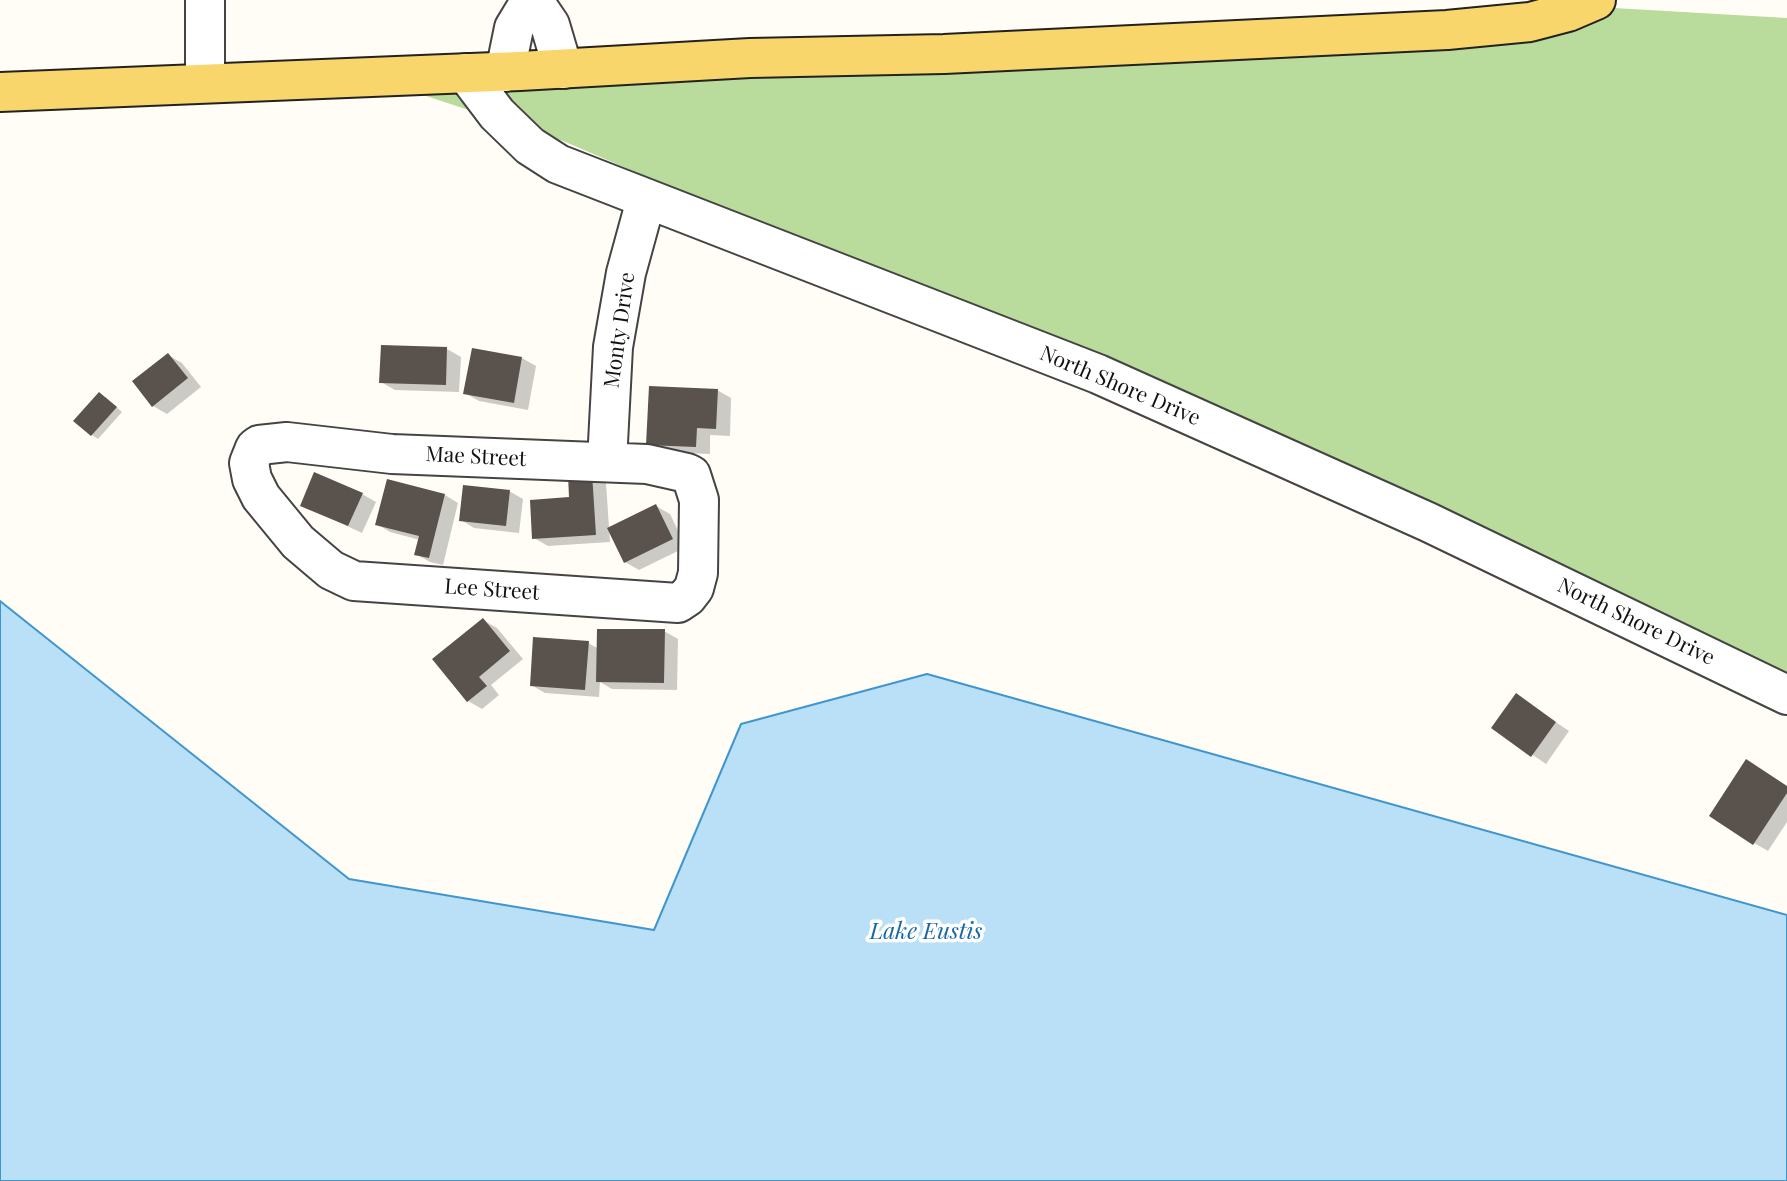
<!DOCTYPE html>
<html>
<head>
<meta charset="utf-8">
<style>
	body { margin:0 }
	canvas { display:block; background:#fffdf5 }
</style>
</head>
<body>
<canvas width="1787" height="1181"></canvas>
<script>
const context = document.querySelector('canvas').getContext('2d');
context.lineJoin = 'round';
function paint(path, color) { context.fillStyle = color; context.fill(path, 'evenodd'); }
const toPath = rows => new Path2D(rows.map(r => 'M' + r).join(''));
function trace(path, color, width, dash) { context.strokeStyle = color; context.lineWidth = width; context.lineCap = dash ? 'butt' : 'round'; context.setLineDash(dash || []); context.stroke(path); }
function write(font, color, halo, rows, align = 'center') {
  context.font = font + ' "Playfair Display",serif'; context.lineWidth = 7; context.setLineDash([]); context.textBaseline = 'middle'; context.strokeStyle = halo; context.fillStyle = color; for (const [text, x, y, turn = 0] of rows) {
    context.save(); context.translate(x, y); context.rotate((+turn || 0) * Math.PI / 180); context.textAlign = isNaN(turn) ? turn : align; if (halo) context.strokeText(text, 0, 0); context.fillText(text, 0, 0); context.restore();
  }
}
const forest = toPath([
	[1614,8,1787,18,1787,682,1048,348,563,141,411,91,1474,47,1607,13]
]);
const water = toPath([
	[0,601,349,879,654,930,741,724,927,674,1787,915,1787,1181,0,1181,0,601]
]);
const shadow = toPath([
	[447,349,461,357,459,392,395,390,381,382],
	[473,350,522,358,536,366,528,410,479,401,465,393],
	[168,355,182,363,201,387,167,414,153,406],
	[717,390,731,398,730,436,710,435,710,454,662,452,648,444],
	[105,397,122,412,98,439,92,435],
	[592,475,606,483,610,542,548,546,534,538],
	[509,491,523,499,519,533,474,528,461,520],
	[362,494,376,502,362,533,302,505],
	[445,495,458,503,443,565,430,562,416,554,420,540,390,532,377,524],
	[656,506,670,514,686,547,639,570,625,562],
	[483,620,497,628,523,659,491,685,499,695,482,709,468,701],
	[664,631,678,639,677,690,612,689,600,682,599,697,545,693,531,685,588,643,599,649],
	[1517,696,1569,731,1546,764,1493,728],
	[1787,787,1787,822,1768,851,1754,843]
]);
const building = toPath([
	[381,345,447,347,446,385,379,383],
	[472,348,522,357,514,403,463,394],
	[168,353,188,378,152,407,132,381],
	[649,386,718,389,716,429,697,428,696,447,646,445],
	[99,392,117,407,91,436,73,421],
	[314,472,363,493,348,526,300,506],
	[592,473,596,535,532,539,530,500,569,497,568,475],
	[387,479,445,494,429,558,414,555,419,536,375,525],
	[463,485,510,490,506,526,459,521],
	[656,504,673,539,624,563,607,528],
	[483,618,510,651,479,677,487,686,467,702,432,659],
	[597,629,665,629,664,683,596,682],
	[533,637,589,641,585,690,530,686],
	[1516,693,1556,722,1531,757,1491,728],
	[1746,759,1787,786,1787,793,1753,845,1709,816]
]);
const minor = toPath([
	[205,0,205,83],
	[533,0,550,25,563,69],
	[505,72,514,28,531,0],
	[466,73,497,114,530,146,558,164,1098,374,1428,522,1787,695],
	[287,442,392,454,647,464,687,473,691,475,699,500,698,573,694,588,687,597,678,603,354,581,331,570,298,542,261,497,252,479,249,463,255,448,259,445,287,442],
	[607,462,613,347,626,273,646,200]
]);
const major = toPath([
	[0,92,520,71,750,58,944,54,1447,30,1530,22,1568,12,1596,0]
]);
const streetNames = [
	["Monty Drive",620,330,-82],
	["North Shore Drive",1120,386,23],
	["Mae Street",476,457,3],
	["Lee Street",492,590,4],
	["North Shore Drive",1636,622,26]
];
const waterNames = [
	["Lake Eustis",926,932]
];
paint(forest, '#b9dc9c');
paint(water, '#b9e0f7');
trace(water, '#3f96cf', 2);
paint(shadow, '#0003');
paint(building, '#5a524d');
trace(minor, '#444', 42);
trace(major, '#222', 42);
trace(minor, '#fff', 38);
trace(major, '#f9d66b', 38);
write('21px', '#111', '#fff', streetNames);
write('italic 23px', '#1768a6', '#fff', waterNames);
</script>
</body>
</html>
